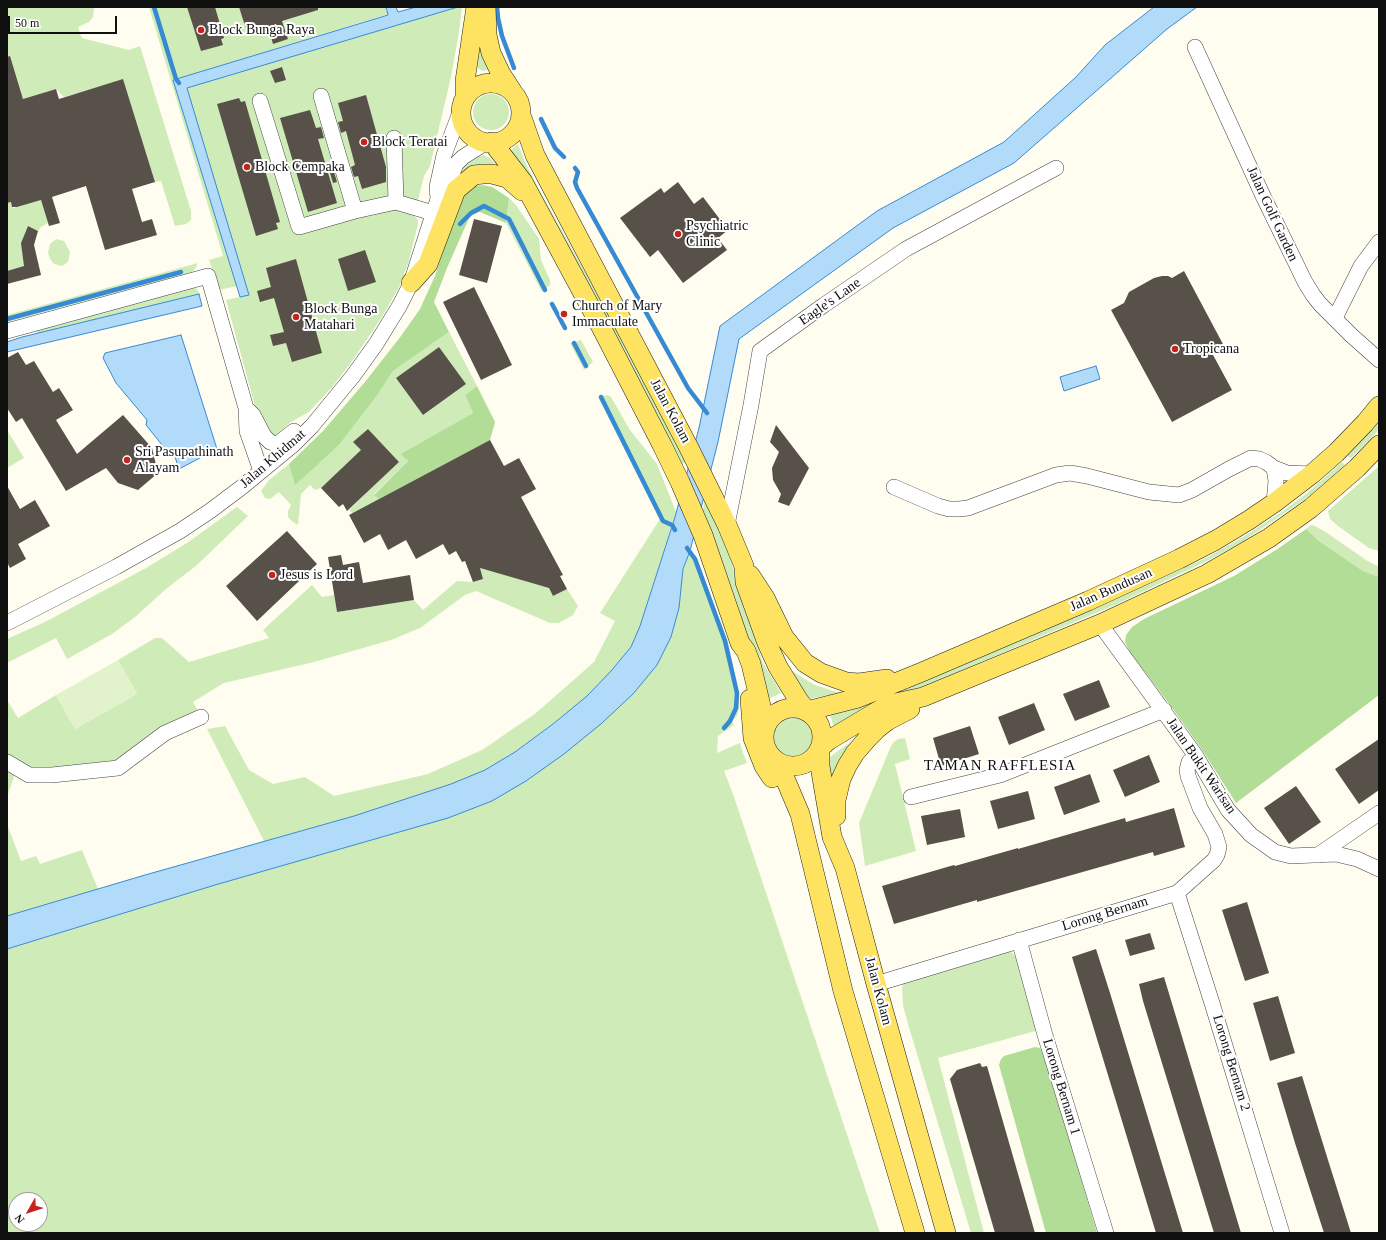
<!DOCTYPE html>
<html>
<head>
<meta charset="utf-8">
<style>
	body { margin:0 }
	#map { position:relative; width:1386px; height:1240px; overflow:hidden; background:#fffdf0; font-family:"Times New Roman",serif }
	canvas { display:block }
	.frame { position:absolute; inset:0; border:8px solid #0f0f0f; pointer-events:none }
	.north { position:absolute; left:8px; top:1192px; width:40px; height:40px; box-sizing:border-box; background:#fff; border:1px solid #9f9f9f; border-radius:50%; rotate:231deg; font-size:11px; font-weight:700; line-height:16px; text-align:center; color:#0f0f0f }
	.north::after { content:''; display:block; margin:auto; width:14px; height:18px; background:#c6231f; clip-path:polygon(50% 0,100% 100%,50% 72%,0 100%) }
	.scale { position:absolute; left:8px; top:16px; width:109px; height:18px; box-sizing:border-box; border:2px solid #0f0f0f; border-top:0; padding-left:5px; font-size:12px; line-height:14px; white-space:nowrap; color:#0f0f0f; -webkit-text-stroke:3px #fff; paint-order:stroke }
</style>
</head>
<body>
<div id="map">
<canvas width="1386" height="1240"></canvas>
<div class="frame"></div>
<div class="north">N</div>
<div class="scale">50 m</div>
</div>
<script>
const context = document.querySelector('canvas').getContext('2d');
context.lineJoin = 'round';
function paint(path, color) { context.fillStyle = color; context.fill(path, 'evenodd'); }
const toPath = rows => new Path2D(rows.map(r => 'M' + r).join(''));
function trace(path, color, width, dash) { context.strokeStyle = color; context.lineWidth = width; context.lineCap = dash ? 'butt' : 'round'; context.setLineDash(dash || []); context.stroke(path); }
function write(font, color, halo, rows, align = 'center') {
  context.font = font + ' "Times New Roman",serif'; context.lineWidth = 4; context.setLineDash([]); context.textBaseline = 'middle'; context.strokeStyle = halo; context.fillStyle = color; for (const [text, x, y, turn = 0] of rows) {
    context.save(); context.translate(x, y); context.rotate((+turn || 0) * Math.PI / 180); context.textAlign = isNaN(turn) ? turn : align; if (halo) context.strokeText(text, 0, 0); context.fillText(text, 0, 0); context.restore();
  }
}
const green = toPath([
	[7,7,94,7,93,17,89,22,78,27,82,38,129,50,140,46,191,211,191,220,186,224,175,226,161,181,155,182,123,80,64,97,56,89,23,99,12,62,7,64],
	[149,7,386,7,388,14,173,80,237,286,219,290,209,260,223,256],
	[458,7,462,7,459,32,451,77,430,166,424,176,414,216,418,220,418,224,408,264,399,287,382,317,352,361,334,385,309,412,291,422,273,438,258,417,226,300,249,295,186,88],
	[478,37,489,69,484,71,477,68],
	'473 112a18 18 0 1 1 36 0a18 18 0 1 1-36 0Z',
	[518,144,526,164,535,182,628,350,687,461,681,465,509,152],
	[484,155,490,158,499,170,455,177,463,165,477,156],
	[509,198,516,205,539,239,541,260,550,280,550,285,542,292,506,223],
	[41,200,48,223,41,227,38,231,28,226,21,243,37,263,7,271,7,203,11,202,13,208],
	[56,239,64,241,70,252,68,262,62,266,54,264,50,259,48,253,50,244],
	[198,263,195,269,192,272,7,322,7,315],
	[193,287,197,289,199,294,37,334,36,330],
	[449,332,477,386,465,395,473,413,402,454,408,461,374,494,379,499,384,509,361,521,349,510,369,490,346,465,321,488,315,490,310,485,301,494,298,525,293,522,288,517,288,511,291,505,279,492,270,499,265,498,261,491,269,480,289,464,295,484,339,445,376,397,393,371],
	[439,347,466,384,423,415,396,378],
	[368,429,399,462,385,475,354,442],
	[581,340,593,362,584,370,570,343],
	[608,395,611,397,630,430,657,464,676,512,640,626,631,647,611,671,587,696,553,724,515,752,485,770,451,784,354,816,264,841,207,729,225,726,249,770,273,784,305,777,334,796,428,774,482,750,536,713,594,662,615,621,600,613,660,519,598,397],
	[1379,421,1379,429,1375,434,1351,458,1347,456],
	[7,430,24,458,7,468],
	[1342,462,1345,465,1308,497,1245,540,1207,561,1117,604,868,710,835,732,830,714,938,675,1036,634,1206,558,1243,537,1280,513,1306,494],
	[1379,466,1379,551,1369,548,1338,526,1330,519,1328,511],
	[705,500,726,545,763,663,781,693,764,701,736,600,717,547,702,513],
	[237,507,248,516,197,565,166,589,135,617,112,634,67,659,56,638,7,663,7,639,45,622,146,568,187,543],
	[1311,525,1315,526,1327,533,1366,560,1375,565,1379,566,1379,577,1363,571,1319,541,1306,529],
	[690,551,696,557,727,639,739,695,739,709,737,716,732,721,734,725,718,736,717,753,740,743,743,753,747,763,724,771,733,794,880,1233,7,1233,7,949,215,885,448,818,492,801,679,608,683,569],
	[16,1200,40,1200,40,1224,16,1224],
	[480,568,542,586,546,583,553,596,567,589,578,606,573,615,559,623,550,623,476,591,465,595,420,628,391,640,314,662,224,683,193,702,198,711,117,761,74,767,29,769,7,758,7,700,18,718,56,695,75,729,137,694,118,660,155,638,162,638,189,662,269,638,263,630,312,585,322,597,334,595,337,612,414,600,423,610,457,581,473,582,483,579],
	[790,670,815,685,840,693,808,699],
	'773 739a21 21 0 1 1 42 0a21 21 0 1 1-42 0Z',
	[905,738,910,759,895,764,916,851,865,866,859,823,891,746,894,742,898,739],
	[849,743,828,787,827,759],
	[7,769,15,774,7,797],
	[7,824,21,861,36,856,40,864,82,850,98,889,7,916],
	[1007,948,1017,958,1039,1030,938,1058,984,1233,971,1233,908,1024,903,1005,902,989,904,974]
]);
const forest = toPath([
	[483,185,492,187,509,198,506,223,480,212,470,216,447,268,434,302,449,332,393,371,376,397,339,445,295,485,289,464,323,431,365,382,401,336,420,309,435,276,459,200,474,186],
	[477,386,495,422,490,440,379,499,374,495,408,461,401,454,473,413,465,395],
	[1306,529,1319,541,1363,571,1379,577,1379,695,1236,803,1203,751,1170,705,1130,652,1125,642,1126,635,1132,627,1144,619,1234,576,1279,548],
	[1035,1047,1040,1048,1044,1054,1097,1233,1046,1233,999,1065,1001,1059,1004,1056]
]);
const pitch = toPath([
	[118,660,137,694,75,729,56,695]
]);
const water = toPath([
	[386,7,396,7,398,12,416,7,458,7,187,88,249,295,240,297,173,80,388,15,386,7],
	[1154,7,1197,7,1167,29,1014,163,893,228,739,339,718,442,690,551,683,569,679,608,671,637,657,665,633,694,602,723,564,754,526,781,492,801,448,818,215,885,7,949,7,916,145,875,354,816,451,784,485,770,515,752,553,724,587,696,611,671,631,647,640,626,675,517,699,428,720,326,877,211,1004,142,1076,77,1105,45,1154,7],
	[199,294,202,306,7,352,7,342,22,337,199,294],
	[181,335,217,449,179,469,173,451,166,450,146,425,147,420,116,383,103,358,105,353,181,335],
	[1096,366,1100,379,1064,391,1060,377,1096,366]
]);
const stream = toPath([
	[154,7,176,79,179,83],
	[497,7,498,18,502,36,514,68],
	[541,119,555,148,564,157],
	[575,168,578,172,575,182,577,188,688,388,707,413],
	[460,224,471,213,484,206,509,219,545,290],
	[552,304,565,328],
	[7,319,181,272],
	[574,343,586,366],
	[601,397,663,521,672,525,675,530],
	[687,548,695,559,725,641,737,693,736,708,730,721,724,728]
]);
const building = toPath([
	[187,7,215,7,224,38,221,39,223,45,201,51],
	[239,7,318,7,318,10,282,21,288,39,273,44,268,26,247,32],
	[10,56,23,99,56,89,59,99,123,79,155,182,132,189,142,222,152,219,157,235,105,250,86,186,52,197,60,223,49,226,41,200,17,207,12,207,11,202,7,203,7,57],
	[282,67,286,80,275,83,270,71],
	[366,95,386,167,386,182,362,189,358,176,354,177,351,167,355,165,346,131,341,133,338,122,343,121,338,103],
	[239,98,241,102,245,101,280,222,276,223,278,229,256,236,217,104],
	[310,110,316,128,321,127,324,138,318,139,337,203,308,212,280,118],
	[334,172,337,182,333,183,330,173],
	[678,182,694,204,703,197,728,230,718,238,727,250,683,283,658,250,650,257,620,218,661,188,664,193],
	[474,219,502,226,487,283,459,275],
	[28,226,38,231,34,245,41,275,7,284,7,271,24,266,21,243],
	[365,250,376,282,348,291,338,259],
	[296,259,322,353,292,362,286,343,273,346,270,335,284,332,274,298,260,302,257,291,271,287,266,268],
	[1184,271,1224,346,1212,353,1232,390,1172,422,1111,310,1124,303,1129,292,1154,278,1162,276,1168,276,1172,278],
	[474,287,512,365,481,380,443,302],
	[439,347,466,384,423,415,396,378],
	[18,352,26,365,34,361,53,392,59,388,73,410,56,420,77,454,123,415,152,448,158,473,138,490,118,483,106,468,66,491,22,418,16,422,7,408,7,358],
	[776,425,809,468,789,506,778,502,781,494,773,480,772,468,779,452,770,442],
	[368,429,399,462,347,511,343,504,339,507,321,488,361,450,353,442],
	[490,440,504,466,519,458,536,489,521,497,563,575,560,576,567,589,553,596,549,588,480,568,483,579,473,582,465,561,462,562,456,551,449,555,443,544,416,559,406,540,388,550,380,534,364,543,349,515],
	[7,486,20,509,35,500,50,526,18,544,26,559,10,568,7,562],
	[287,531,317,564,257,621,226,586],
	[341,555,343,565,359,562,363,583,410,575,414,600,337,612,328,557],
	[1099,680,1110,707,1075,721,1063,694],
	[1034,703,1045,730,1009,745,998,717],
	[970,726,979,754,941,766,933,738],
	[1379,739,1379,790,1359,804,1335,769],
	[1149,755,1160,782,1125,797,1113,770],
	[1090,774,1100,802,1064,815,1054,787],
	[1296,786,1321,822,1289,844,1264,808],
	[1028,791,1035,819,998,829,990,801],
	[1174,808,1185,847,1154,856,1153,852,977,902,977,900,894,924,882,886,954,865,955,866,1018,848,1018,849,1125,818,1126,822],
	[960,809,965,837,927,845,921,816],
	[1247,902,1269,973,1245,981,1222,910],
	[1150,933,1155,949,1130,956,1125,940],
	[1096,949,1110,993,1183,1233,1156,1233,1122,1121,1072,957],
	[1164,977,1177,1020,1241,1233,1214,1233,1143,1001,1139,984],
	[1278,996,1295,1053,1270,1061,1253,1003],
	[980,1063,982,1067,987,1066,1035,1233,995,1233,950,1079,957,1070],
	[1302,1076,1328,1160,1351,1233,1324,1233,1295,1143,1277,1083]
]);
const minor = toPath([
	[1195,47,1263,196,1305,282,1313,295,1320,304,1351,335,1379,360],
	[321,96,355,211],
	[260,101,299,227,355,211,396,202,433,213],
	[394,138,396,202],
	[438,198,437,187,444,155,461,110],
	[1335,318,1361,266,1379,242],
	[7,331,208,276,246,408,247,431,261,471],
	[247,409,253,415,264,436,270,442,276,444,280,442,294,431],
	[1274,468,1276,481,1274,503],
	[894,487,938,506,949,509,959,509,968,508,1056,475,1070,473,1087,476,1149,492,1179,495,1192,490,1229,469,1251,458,1259,459,1266,462,1274,468,1287,473,1312,474],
	[727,525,751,405,760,351,824,305,906,249,1056,168],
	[7,623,116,567,180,531,210,511,242,487,293,445,312,426,353,376,376,344,400,305,411,283,438,199,446,190,456,164,463,157,487,142],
	[1100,624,1196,756,1228,810,1251,835,1275,852,1291,856,1336,854,1357,859,1379,869],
	[7,762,29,775,52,775,118,768,165,733,201,717],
	[911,797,1000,775,1164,710],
	[1318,855,1379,813],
	[1177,893,1212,1003,1282,1233],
	[1019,940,1045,1035,1106,1233],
	[876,984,1177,893,1214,860,1217,855,1219,847,1215,834,1200,808,1188,776,1187,770,1189,762,1196,756]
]);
const major = toPath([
	[486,7,487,35,491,53,501,74,512,91],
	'461 113a30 30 0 1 1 60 0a30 30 0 1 1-60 0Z',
	[465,96,465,81,476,7],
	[521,115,535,155,688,446,727,525,744,566,745,582,767,643,778,667,799,701,807,711,858,698,922,672,1088,601,1179,559,1216,540,1249,520,1274,503,1312,474,1336,453,1365,423,1379,406],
	[492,142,523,182,599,323,662,445,680,482,703,535,740,643,746,651,751,664,766,727],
	[411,283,428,264,456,190,474,175,483,174,492,174,507,178,522,191],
	[750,575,765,598,784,637,805,663,821,673,846,682,859,683,887,679],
	[750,699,753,738,764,766,772,778],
	'764 737a29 29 0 1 1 58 0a29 29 0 1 1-58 0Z',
	[773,758,786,781,800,814,843,991,915,1233],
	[836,816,836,800,841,779,847,766,855,753,867,739,878,728,887,721,910,709],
	[946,1233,876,984,845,868,832,837,820,766,820,748,829,740,876,712,891,704,923,697,1100,624,1207,574,1269,538,1311,508,1357,468,1379,445]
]);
const markers = [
	[201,30,4,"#c6231f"],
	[364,142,4,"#c6231f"],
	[247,167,4,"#c6231f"],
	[678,234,4,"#c6231f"],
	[564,314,4,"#c6231f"],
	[296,317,4,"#c6231f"],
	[1175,349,4,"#c6231f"],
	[127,460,4,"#c6231f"],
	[272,575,4,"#c6231f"]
];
const poiNames = [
	["Block Bunga Raya",209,30],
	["Block Teratai",372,142],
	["Block Cempaka",255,167],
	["Psychiatric",686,226],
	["Clinic",686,242],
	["Church of Mary",572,306],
	["Immaculate",572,322],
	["Block Bunga",304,309],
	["Matahari",304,325],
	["Tropicana",1183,349],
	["Sri Pasupathinath",135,452],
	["Alayam",135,468],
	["Jesus is Lord",280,575]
];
const streetNames = [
	["Jalan Golf Garden",1272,214,65],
	["Eagle's Lane",830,302,-35],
	["Jalan Kolam",670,411,62],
	["Jalan Khidmat",273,459,-41],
	["Jalan Bundusan",1111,590,-24],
	["Jalan Bukit Warisan",1201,766,56],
	["Lorong Bernam",1105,914,-17],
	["Jalan Kolam",878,991,75],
	["Lorong Bernam 2",1231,1063,73],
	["Lorong Bernam 1",1061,1087,73]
];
const neighbourhoodNames = [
	["TAMAN RAFFLESIA",1000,766]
];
paint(green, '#cfecb8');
paint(forest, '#b1dd96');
paint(pitch, '#e2f2ca');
paint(water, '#b2daf9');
trace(water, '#368ad4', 1);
trace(stream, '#368ad4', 4.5);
paint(building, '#58514a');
trace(minor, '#424242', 16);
trace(major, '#202020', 20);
trace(minor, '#fff', 15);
trace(major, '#fee261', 19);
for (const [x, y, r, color] of markers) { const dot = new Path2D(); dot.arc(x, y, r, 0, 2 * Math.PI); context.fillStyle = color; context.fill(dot); trace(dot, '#fff', 1.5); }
write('14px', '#0f0f0f', '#fff', poiNames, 'left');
write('14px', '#0f0f0f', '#fff', streetNames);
context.letterSpacing = '1px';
write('15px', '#0f0f0f', '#fff', neighbourhoodNames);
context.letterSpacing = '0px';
</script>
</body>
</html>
